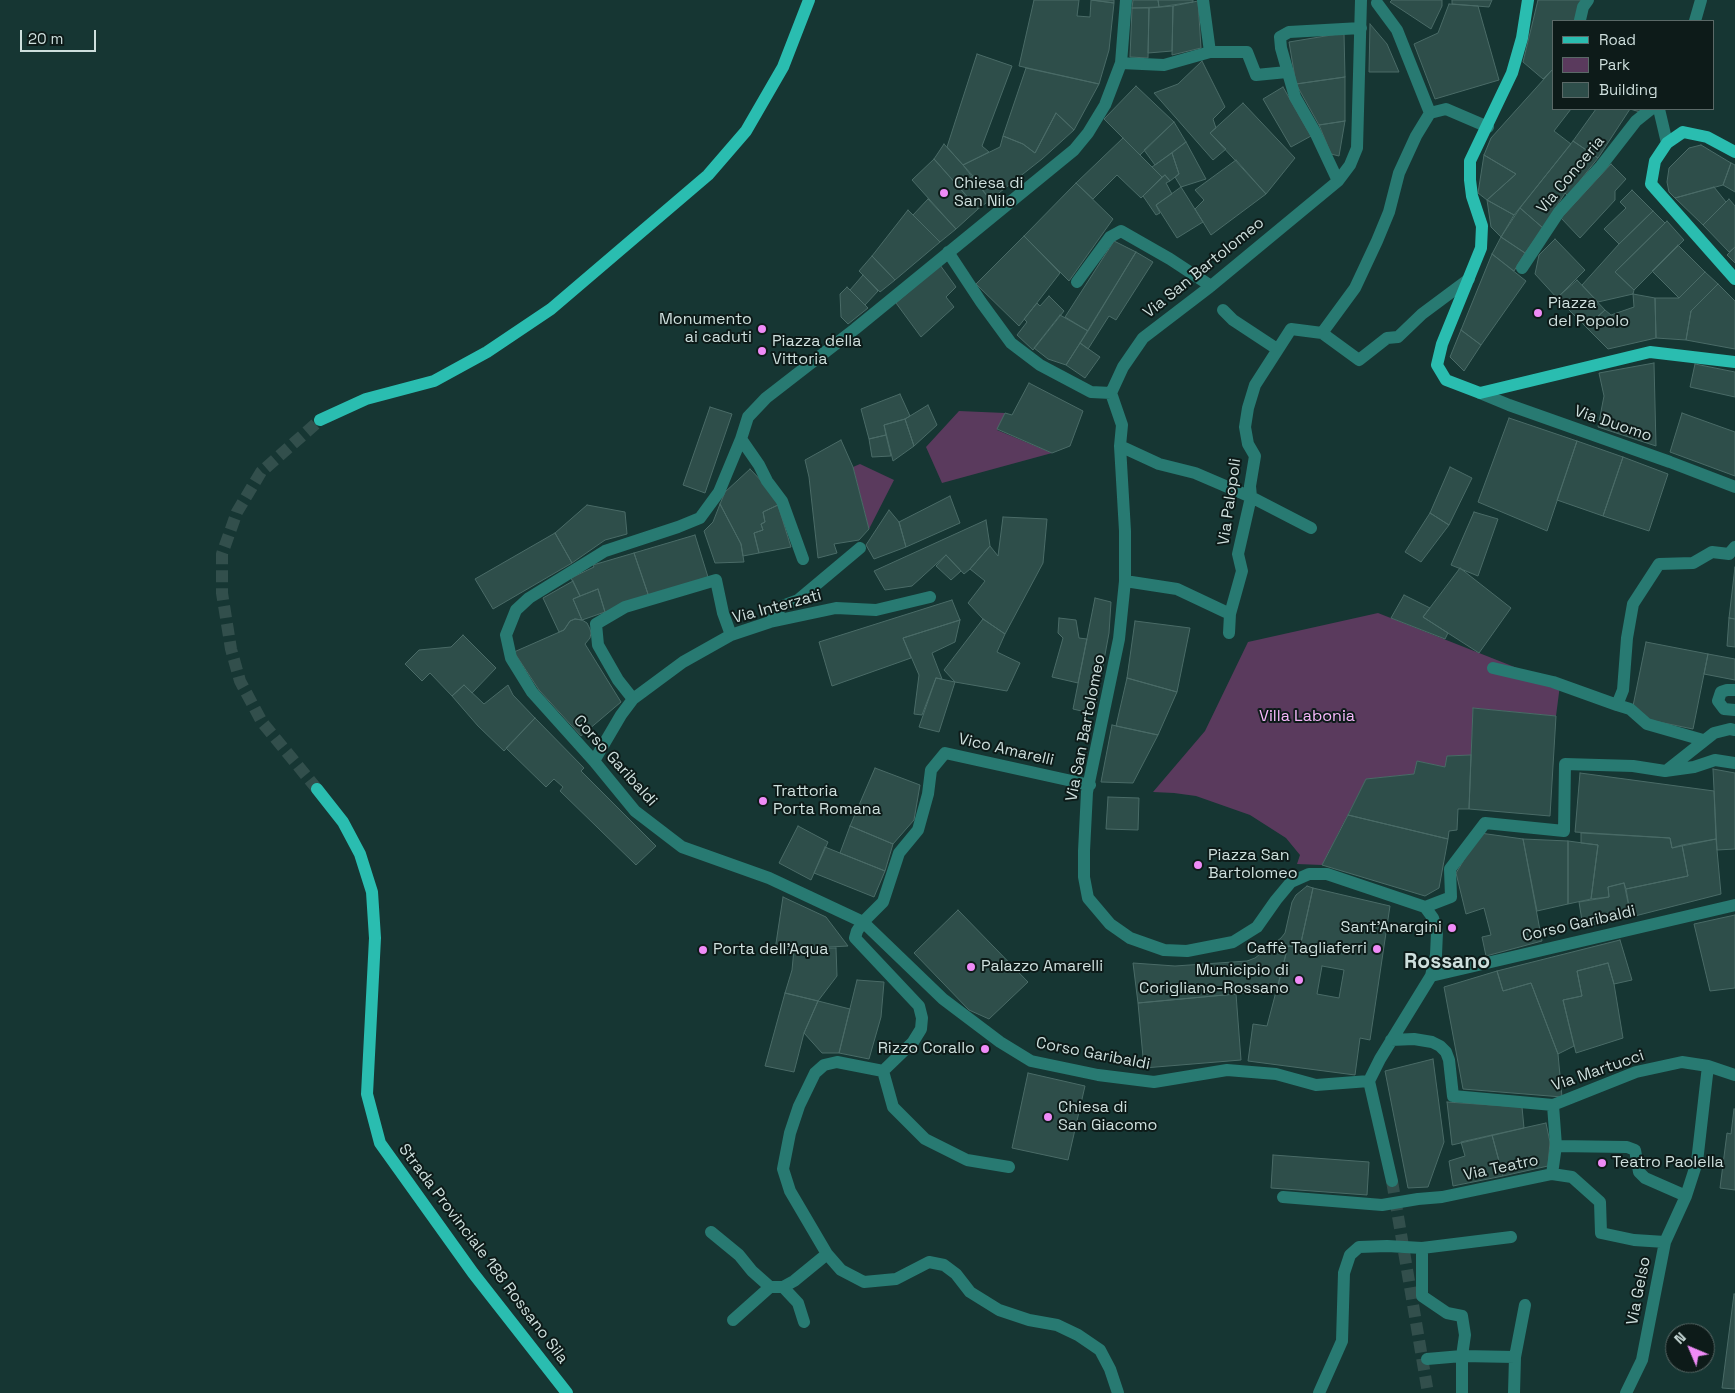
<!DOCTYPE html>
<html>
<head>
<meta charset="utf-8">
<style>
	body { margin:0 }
	#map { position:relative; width:1735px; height:1393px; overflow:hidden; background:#163633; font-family:"Space Grotesk",sans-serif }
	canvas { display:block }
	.legend { position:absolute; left:1552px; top:20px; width:162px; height:90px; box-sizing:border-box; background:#0d1b19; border:1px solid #5a6967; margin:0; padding:6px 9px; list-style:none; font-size:15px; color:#cedfdd }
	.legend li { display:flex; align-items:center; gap:10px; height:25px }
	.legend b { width:25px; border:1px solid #5a6967 }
	.north { position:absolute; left:1665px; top:1323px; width:50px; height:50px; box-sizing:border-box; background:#0d1b19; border:1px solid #5a6967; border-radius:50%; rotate:315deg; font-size:14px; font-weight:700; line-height:20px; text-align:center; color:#cedfdd }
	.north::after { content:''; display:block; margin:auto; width:18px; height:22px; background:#ef8bf7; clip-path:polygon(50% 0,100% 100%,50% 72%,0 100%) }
	.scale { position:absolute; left:20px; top:30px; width:76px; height:22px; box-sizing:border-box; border:2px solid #cedfdd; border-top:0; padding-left:6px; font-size:15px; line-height:18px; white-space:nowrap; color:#cedfdd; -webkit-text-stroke:4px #0d1b19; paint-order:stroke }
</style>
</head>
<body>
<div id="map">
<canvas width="1735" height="1393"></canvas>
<ul class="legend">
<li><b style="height:6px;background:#2abdb0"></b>Road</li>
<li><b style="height:14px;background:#5a3a5d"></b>Park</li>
<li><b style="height:14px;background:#2e4e4a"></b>Building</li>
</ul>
<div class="north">N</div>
<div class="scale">20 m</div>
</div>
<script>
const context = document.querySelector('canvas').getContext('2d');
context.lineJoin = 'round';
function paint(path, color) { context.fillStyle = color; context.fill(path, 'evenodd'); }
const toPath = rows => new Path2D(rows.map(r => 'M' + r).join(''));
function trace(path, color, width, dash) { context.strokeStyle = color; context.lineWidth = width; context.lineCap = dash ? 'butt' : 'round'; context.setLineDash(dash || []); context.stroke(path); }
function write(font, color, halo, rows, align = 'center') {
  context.font = font + ' "Space Grotesk",sans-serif'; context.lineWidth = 4; context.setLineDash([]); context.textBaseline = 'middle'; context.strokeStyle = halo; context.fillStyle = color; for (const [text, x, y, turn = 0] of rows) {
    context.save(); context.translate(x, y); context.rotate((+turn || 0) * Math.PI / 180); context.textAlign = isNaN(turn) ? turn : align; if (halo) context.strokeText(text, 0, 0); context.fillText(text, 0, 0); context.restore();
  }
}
const green = toPath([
	[959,411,1005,413,997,430,1052,453,942,483,926,447],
	[860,464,894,480,869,529,853,467],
	[1378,613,1560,685,1556,716,1473,708,1471,755,1447,756,1445,767,1417,761,1414,774,1366,779,1322,865,1297,864,1300,855,1286,838,1250,815,1196,796,1174,793,1153,792,1205,731,1248,642]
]);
const building = toPath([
	[1034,0,1079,0,1077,16,1090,17,1091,0,1114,3,1109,50,1099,84,1019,66,1034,0],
	[1092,0,1114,0,1114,3,1092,0],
	[1133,0,1158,0,1159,7,1132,8,1133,0],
	[1158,0,1193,0,1193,2,1159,7,1158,0],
	[1392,0,1442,0,1442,6,1431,29,1390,2,1392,0],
	[1452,0,1492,0,1489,7,1452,4,1452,0],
	[1538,0,1586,0,1574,21,1554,21,1554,68,1543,79,1523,62,1538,0],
	[1198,1,1201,48,1172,55,1173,6,1198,1],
	[1449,4,1478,6,1499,80,1435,99,1414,44,1438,33,1449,4],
	[1173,6,1172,51,1148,53,1149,8,1173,6],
	[1132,8,1149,8,1148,58,1130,57,1132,8],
	[1370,24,1387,44,1399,72,1369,72,1370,24],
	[1344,33,1345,77,1296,84,1289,42,1344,33],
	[977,54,1012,66,982,146,989,152,963,165,947,147,977,54],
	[1202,61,1225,107,1213,119,1216,128,1210,133,1226,149,1213,160,1154,93,1178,84,1202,61],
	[1026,68,1099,84,1074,130,1056,113,1035,153,1023,144,1003,136,1026,68],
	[1554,68,1554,109,1571,109,1554,131,1571,144,1514,215,1487,200,1516,174,1484,155,1491,138,1554,68],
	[1345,77,1345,121,1319,125,1296,84,1345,77],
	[1136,86,1174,122,1140,155,1104,119,1136,86],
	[1283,87,1311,136,1291,147,1263,99,1283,87],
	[1243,103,1295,158,1266,194,1210,133,1243,103],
	[1596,109,1642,109,1640,112,1630,109,1598,158,1573,141,1596,109],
	[1056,113,1074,130,1042,159,990,200,963,165,1000,147,1003,136,1023,144,1035,153,1056,113],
	[1345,121,1339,156,1331,154,1319,125,1345,121],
	[1174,122,1186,142,1155,165,1144,150,1174,122],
	[1123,138,1162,177,1141,198,1117,175,1093,199,1076,183,1123,138],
	[1573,141,1598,158,1568,196,1565,193,1543,228,1520,208,1573,141],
	[1186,142,1206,179,1181,187,1175,177,1179,174,1172,153,1186,142],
	[944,144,973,176,959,187,934,159,944,144],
	[1701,145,1731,163,1723,185,1675,198,1669,192,1667,182,1669,168,1689,148,1701,145],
	[1172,153,1179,174,1170,181,1165,175,1162,177,1152,167,1172,153],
	[1484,155,1516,174,1487,200,1478,193,1484,155],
	[934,159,978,209,956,229,912,180,934,159],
	[1236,160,1266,194,1211,235,1195,209,1204,200,1195,190,1236,160],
	[1731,163,1735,165,1735,192,1723,185,1731,163],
	[1611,164,1626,179,1615,191,1615,200,1580,238,1561,218,1611,164],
	[1165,175,1170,181,1166,183,1172,194,1156,205,1160,213,1156,215,1143,196,1165,175],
	[973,176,990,200,978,209,959,187,973,176],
	[1076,183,1113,219,1069,281,1024,236,1076,183],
	[1181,187,1203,222,1177,238,1156,205,1181,187],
	[1714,187,1726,202,1703,225,1675,198,1714,187],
	[1632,190,1653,211,1619,244,1604,229,1626,208,1620,202,1632,190],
	[928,199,956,229,940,242,913,215,928,199],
	[1729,199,1735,206,1735,247,1729,252,1703,225,1729,199],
	[1487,200,1514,215,1501,237,1491,227,1487,200],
	[1520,208,1543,228,1525,253,1501,237,1520,208],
	[908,210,940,242,895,280,872,256,908,210],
	[1653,211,1665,223,1615,272,1634,290,1633,294,1598,302,1582,285,1619,244,1653,211],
	[1667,221,1684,240,1634,290,1615,272,1667,221],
	[1024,236,1060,273,1019,326,976,284,1024,236],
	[1501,237,1525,253,1514,271,1492,254,1501,237],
	[1555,239,1585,270,1557,298,1535,274,1539,255,1555,239],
	[1114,241,1136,252,1088,331,1065,317,1114,241],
	[1678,245,1705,272,1679,298,1652,271,1678,245],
	[1735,247,1735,263,1727,255,1735,247],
	[1136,252,1153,262,1116,320,1109,316,1088,349,1080,343,1136,252],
	[1492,254,1526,281,1481,345,1461,330,1492,254],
	[872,256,895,280,880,292,859,271,872,256],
	[940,265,956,287,946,297,954,307,921,337,896,303,940,265],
	[1705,272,1718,284,1691,311,1686,340,1656,338,1655,298,1679,298,1705,272],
	[863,275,878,291,865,305,850,290,863,275],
	[1577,280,1605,310,1586,327,1557,298,1577,280],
	[1718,284,1735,301,1735,349,1686,340,1691,311,1718,284],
	[847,287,868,308,848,324,841,317,840,294,847,287],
	[1633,294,1655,298,1656,338,1608,349,1586,327,1605,310,1611,315,1634,307,1633,294],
	[1049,296,1064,311,1033,350,1017,335,1027,322,1024,319,1037,303,1040,306,1049,296],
	[1060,315,1088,331,1066,365,1048,359,1034,348,1060,315],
	[1461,330,1481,345,1464,371,1450,357,1461,330],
	[1080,343,1100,357,1085,378,1066,365,1080,343],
	[1654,363,1656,446,1598,427,1604,396,1599,373,1654,363],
	[1695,364,1735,372,1735,397,1690,387,1695,364],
	[1029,383,1083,411,1070,446,1052,453,997,429,1005,413,1012,415,1029,383],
	[900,394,910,416,905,419,884,425,886,435,869,439,861,409,900,394],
	[928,405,937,425,914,446,905,419,928,405],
	[710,407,732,414,705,493,683,485,710,407],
	[1682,413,1735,432,1735,476,1670,452,1682,413],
	[1509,418,1577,441,1547,531,1478,502,1509,418],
	[905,419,914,446,893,461,884,425,905,419],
	[886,435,891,456,872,457,869,439,886,435],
	[841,440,853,467,869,529,859,540,834,544,837,553,818,558,809,477,805,460,841,440],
	[1577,441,1623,457,1603,516,1557,500,1577,441],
	[1623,457,1668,474,1649,531,1603,516,1623,457],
	[1450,467,1472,478,1449,525,1430,513,1450,467],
	[750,469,769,489,778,505,763,512,765,522,761,524,763,530,754,533,759,553,743,556,741,544,720,504,725,492,750,469],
	[950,496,960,523,906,547,899,522,950,496],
	[720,504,741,544,744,562,715,563,704,531,713,522,720,504],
	[587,505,625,512,627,534,605,540,572,563,555,533,587,505],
	[778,505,791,547,759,553,754,533,763,530,761,524,765,522,763,512,778,505],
	[889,510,899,522,906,547,874,559,866,545,889,510],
	[1474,512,1498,519,1478,576,1451,565,1474,512],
	[1430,513,1449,525,1421,562,1405,552,1430,513],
	[1003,517,1047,519,1043,563,1005,634,983,619,968,603,985,581,970,569,990,546,998,556,1003,517],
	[986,520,990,546,970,569,964,574,946,555,912,586,885,590,874,571,986,520],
	[555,533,572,563,493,609,475,579,555,533],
	[695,535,708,577,649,597,634,553,695,535],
	[634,553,649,597,605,612,598,589,580,596,571,578,594,567,593,565,634,553],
	[946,555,961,571,951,580,936,566,946,555],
	[1735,567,1735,619,1729,618,1735,567],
	[1460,568,1511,608,1479,653,1423,617,1460,568],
	[573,581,580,596,573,599,582,620,575,619,570,621,564,630,559,632,543,598,573,581],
	[598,589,605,612,582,620,573,599,598,589],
	[1404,595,1430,608,1423,617,1448,633,1445,639,1391,618,1404,595],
	[1095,598,1111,602,1109,633,1094,714,1073,709,1095,598],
	[952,600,960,620,903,638,911,658,832,686,819,642,952,600],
	[1059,618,1076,620,1079,638,1087,639,1078,683,1052,677,1063,638,1058,633,1059,618],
	[1729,618,1735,619,1735,647,1727,646,1729,618],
	[575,619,582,620,587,623,590,629,591,633,590,638,585,644,621,702,581,736,539,690,514,652,564,630,570,621,575,619],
	[983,619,1005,634,997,652,1020,663,1007,691,955,682,944,670,983,619],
	[960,620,955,642,932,653,942,679,936,678,922,715,914,714,919,675,903,638,960,620],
	[1135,621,1190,628,1177,692,1127,678,1135,621],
	[463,635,496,668,472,693,464,685,452,696,430,673,422,681,405,664,419,650,451,647,463,635],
	[1646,642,1708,654,1693,729,1649,720,1633,706,1646,642],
	[1708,654,1735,659,1735,680,1704,674,1708,654],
	[936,678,955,682,939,732,919,727,936,678],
	[1127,678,1177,692,1158,735,1116,726,1127,678],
	[464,685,484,704,508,685,513,695,535,718,504,751,478,726,452,696,464,685],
	[1473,708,1556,716,1550,816,1469,809,1473,708],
	[535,718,584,768,581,771,656,846,636,865,560,791,563,787,554,779,546,787,506,748,535,718],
	[1112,725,1158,735,1133,783,1101,782,1112,725],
	[1471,755,1469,809,1458,809,1457,830,1449,831,1448,839,1348,815,1366,779,1414,774,1417,761,1445,767,1447,756,1471,755],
	[875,768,920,785,914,820,893,844,850,826,875,768],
	[1713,769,1735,773,1735,849,1717,850,1713,769],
	[1580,773,1714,791,1716,839,1672,848,1670,838,1575,832,1580,773],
	[1108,797,1139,798,1138,830,1106,829,1108,797],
	[1348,815,1448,839,1439,888,1425,896,1322,865,1348,815],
	[798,826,828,842,811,880,779,863,798,826],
	[850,826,893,844,885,871,840,853,850,826],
	[1480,833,1523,839,1542,941,1486,956,1482,937,1491,935,1484,908,1466,914,1456,873,1480,833],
	[1581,833,1670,838,1672,848,1682,845,1688,876,1626,889,1624,883,1608,887,1609,897,1591,899,1598,845,1581,843,1581,833],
	[1523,839,1568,841,1568,904,1537,911,1523,839],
	[1716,839,1721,894,1631,917,1626,889,1688,876,1682,845,1716,839],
	[1568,841,1598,845,1591,899,1568,904,1568,841],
	[825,847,885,871,874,897,814,873,825,847],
	[1624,883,1631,917,1583,927,1579,902,1609,897,1608,887,1624,883],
	[1307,886,1313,888,1300,947,1288,946,1277,990,1138,1003,1133,963,1175,966,1247,961,1255,958,1281,938,1285,933,1292,902,1296,895,1307,886],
	[1313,888,1390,906,1370,1040,1360,1038,1355,1075,1248,1061,1253,1024,1267,1026,1288,946,1300,947,1313,888],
	[1322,966,1344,970,1339,998,1317,994,1322,966],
	[783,897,826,917,848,946,775,950,783,897],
	[958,910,1028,982,989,1019,969,1010,914,953,958,910],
	[1735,915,1735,988,1710,991,1694,924,1735,915],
	[1620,940,1632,980,1614,984,1608,963,1577,971,1582,996,1563,1000,1574,1046,1558,1054,1531,983,1503,991,1497,971,1620,940],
	[836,948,837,976,818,1001,785,993,792,970,794,949,836,948],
	[1608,963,1614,984,1623,1038,1576,1053,1563,1000,1582,996,1577,971,1608,963],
	[1497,971,1503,991,1531,983,1558,1054,1562,1097,1463,1089,1444,987,1497,971],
	[857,980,884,982,881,1017,869,1059,839,1053,857,980],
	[785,993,818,1001,804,1033,794,1072,765,1066,785,993],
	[1236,994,1241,1060,1144,1068,1138,1003,1236,994],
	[818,1001,850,1009,839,1053,822,1053,804,1033,818,1001],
	[1433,1059,1444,1142,1428,1187,1408,1188,1385,1071,1433,1059],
	[1028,1073,1085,1086,1068,1160,1012,1148,1028,1073],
	[1447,1102,1522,1107,1524,1128,1452,1145,1447,1102],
	[1734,1109,1735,1109,1735,1190,1720,1188,1727,1133,1731,1134,1734,1109],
	[1546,1123,1550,1142,1548,1166,1503,1176,1492,1135,1546,1123],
	[1492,1135,1503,1176,1453,1186,1449,1161,1465,1156,1461,1142,1492,1135],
	[1273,1155,1369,1162,1367,1195,1271,1188,1273,1155],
	[1734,1294,1735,1294,1735,1389,1722,1388,1734,1294]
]);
const minorTunnel = toPath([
	[1392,1181,1428,1393]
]);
const majorTunnel = toPath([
	[317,789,262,722,240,681,231,649,222,593,222,554,237,512,261,472,320,420]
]);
const minor = toPath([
	[1126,0,1121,63,1105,105,1088,133,1074,150,855,329,766,398,748,417,741,439,719,492,700,518,678,527,605,551,529,598,516,610,506,635,511,658,532,692,594,761,635,811,682,847,769,878,863,922,943,999,1000,1042,1031,1061,1098,1075,1154,1082,1227,1070,1276,1074,1316,1085,1369,1081],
	[1203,0,1210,52],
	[1361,0,1357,148,1350,165,1338,181,1211,286,1143,338,1123,367,1111,393,1122,425,1120,446,1125,531,1125,581,1119,639,1087,792,1084,851,1084,877,1088,898,1110,924,1130,938,1164,950,1187,951,1233,942,1257,927,1276,900,1291,882,1309,874,1327,874,1425,907,1433,918,1437,932,1436,955,1431,976,1380,1059,1369,1081],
	[1377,3,1397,30,1430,113],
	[1580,20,1583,7,1588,0],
	[1695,21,1701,0],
	[1121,63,1164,65,1210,52,1247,52,1256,75,1287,72],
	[1659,109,1667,143],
	[1338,181,1315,132,1295,97,1281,48,1280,37,1289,32,1361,28],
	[948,252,981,302,1011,343,1040,365,1091,392,1111,393],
	[1522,268,1559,212,1601,166,1636,121,1651,109],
	[1077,282,1110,237,1121,231,1170,259,1211,286],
	[1223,310,1233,320,1277,349],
	[1322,333,1359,360,1387,338,1398,337,1422,314,1469,279],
	[1480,393,1509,405,1670,462,1735,487],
	[741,439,759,465,767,481,782,501,803,559],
	[1120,446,1159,464,1195,473,1251,497,1311,528],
	[1125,581,1177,589,1230,614],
	[770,622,782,606,798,600,860,548],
	[1229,633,1230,614,1242,571,1238,554,1251,497,1250,486,1255,456,1248,444,1245,427,1248,408,1255,385,1291,329,1322,333,1355,288,1377,241,1389,212,1399,173,1416,136,1430,113,1446,109,1488,127],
	[1493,668,1553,682,1617,705,1623,690,1627,638,1633,604,1659,564,1693,563,1712,552,1729,554,1735,547],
	[1735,690,1727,690,1721,692,1718,701,1724,709,1735,710],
	[633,699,618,680,598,645,596,624,625,607,716,580,723,613,731,635],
	[1617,705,1630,709,1647,724,1703,740],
	[594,761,621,715,633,699,683,662,731,635,770,622,836,608,876,610,930,597],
	[1666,771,1714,733,1730,729,1735,730],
	[1425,907,1451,897,1450,869,1485,823,1564,831,1565,764,1633,766,1665,771,1694,767,1715,760,1735,763],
	[1431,976,1735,905],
	[1391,1040,1414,1039,1432,1042,1440,1046,1446,1052,1449,1060,1453,1096,1553,1105,1636,1072,1682,1062,1708,1066,1735,1075],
	[883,1071,837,1062,824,1065,815,1073,799,1106,790,1133,783,1169,790,1191,827,1254,841,1270,864,1282,896,1279,929,1262,944,1265,956,1274,970,1292,999,1310,1029,1320,1057,1325,1078,1335,1100,1350,1110,1369,1118,1393],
	[883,1071,913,1042,921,1029,922,1018,919,1006,855,938,857,931,863,922,883,902,899,853,918,830,928,794,931,770,945,753,1090,785],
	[883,1071,893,1107,925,1139,967,1160,1009,1167],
	[1369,1081,1392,1181],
	[1556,1146,1627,1147,1635,1150,1639,1172,1645,1178,1686,1196],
	[1552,1174,1572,1177,1600,1202,1601,1233,1634,1240,1665,1242],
	[1283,1197,1382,1205,1418,1199,1442,1197,1552,1174,1556,1146,1553,1105],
	[711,1232,739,1255,752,1271,770,1287],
	[1422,1248,1422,1296,1447,1313,1462,1316,1465,1335,1462,1356,1462,1393],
	[783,1287,798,1303,804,1322],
	[733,1320,770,1287,783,1287,794,1281,827,1254],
	[1427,1359,1462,1356,1515,1357],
	[1319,1393,1342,1341,1344,1273,1350,1255,1359,1247,1387,1246,1422,1248,1511,1237],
	[1514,1393,1515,1357,1525,1305],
	[1626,1393,1642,1360,1665,1242,1686,1196,1697,1162,1708,1066]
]);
const major = toPath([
	[1528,0,1522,38,1512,73,1470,161,1470,180,1472,196,1482,226,1481,248,1442,344,1437,365,1446,380,1480,393,1650,352,1735,362],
	[1735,152,1707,137,1683,132,1667,143,1655,161,1651,184,1735,279],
	[320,420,366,399,434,381,487,352,551,309,708,175,746,131,783,67,809,0],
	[317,789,343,822,360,854,372,892,375,938,367,1094,380,1143,473,1273,567,1393]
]);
const markers = [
	[944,193,5,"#ef8bf7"],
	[1538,313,5,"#ef8bf7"],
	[762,329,5,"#ef8bf7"],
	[762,351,5,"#ef8bf7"],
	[763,801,5,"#ef8bf7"],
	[1198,865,5,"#ef8bf7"],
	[1452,928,5,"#ef8bf7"],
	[1377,949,5,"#ef8bf7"],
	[703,950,5,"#ef8bf7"],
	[971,967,5,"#ef8bf7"],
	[1299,980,5,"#ef8bf7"],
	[985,1049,5,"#ef8bf7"],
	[1048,1117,5,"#ef8bf7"],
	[1602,1163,5,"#ef8bf7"]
];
const streetNames = [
	["Via Conceria",1571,175,-50],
	["Via San Bartolomeo",1204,268,-39],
	["Via Duomo",1613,424,19],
	["Via Palopoli",1230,502,-82],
	["Via Interzati",777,607,-15],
	["Via San Bartolomeo",1086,728,-79],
	["Vico Amarelli",1006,750,13],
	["Corso Garibaldi",615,761,48],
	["Corso Garibaldi",1579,924,-13],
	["Corso Garibaldi",1093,1054,11],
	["Via Martucci",1598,1071,-19],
	["Via Teatro",1501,1168,-12],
	["Strada Provinciale 188 Rossano Sila",483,1254,53],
	["Via Gelso",1639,1291,-79]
];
const poiNames = [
	["Chiesa di",954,184],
	["San Nilo",954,202],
	["Piazza",1548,304],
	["del Popolo",1548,322],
	["Monumento",752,320,"right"],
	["ai caduti",752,338,"right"],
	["Piazza della",772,342],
	["Vittoria",772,360],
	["Trattoria",773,792],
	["Porta Romana",773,810],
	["Piazza San",1208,856],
	["Bartolomeo",1208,874],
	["Sant'Anargini",1442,928,"right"],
	["Caffè Tagliaferri",1367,949,"right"],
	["Porta dell'Aqua",713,950],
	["Palazzo Amarelli",981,967],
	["Municipio di",1289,971,"right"],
	["Corigliano-Rossano",1289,989,"right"],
	["Rizzo Corallo",975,1049,"right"],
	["Chiesa di",1058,1108],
	["San Giacomo",1058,1126],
	["Teatro Paolella",1612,1163]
];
const parkNames = [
	["Villa Labonia",1307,717]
];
const districtNames = [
	["Rossano",1447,962]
];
paint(green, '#5a3a5d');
paint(building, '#2e4e4a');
trace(building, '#4a6b67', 1);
trace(minorTunnel, '#324f4c', 12, [12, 6]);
trace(majorTunnel, '#324f4c', 12, [12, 6]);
trace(minor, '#287a72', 12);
trace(major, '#2abdb0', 12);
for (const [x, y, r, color] of markers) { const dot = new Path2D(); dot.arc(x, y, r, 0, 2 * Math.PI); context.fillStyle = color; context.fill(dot); trace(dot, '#0d1b19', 2); }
write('16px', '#cedfdd', '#0d1b19', streetNames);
write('16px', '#cedfdd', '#0d1b19', poiNames, 'left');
write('16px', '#f8b8fc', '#0d1b19', parkNames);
write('bold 21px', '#cedfdd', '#0d1b19', districtNames);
</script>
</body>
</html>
